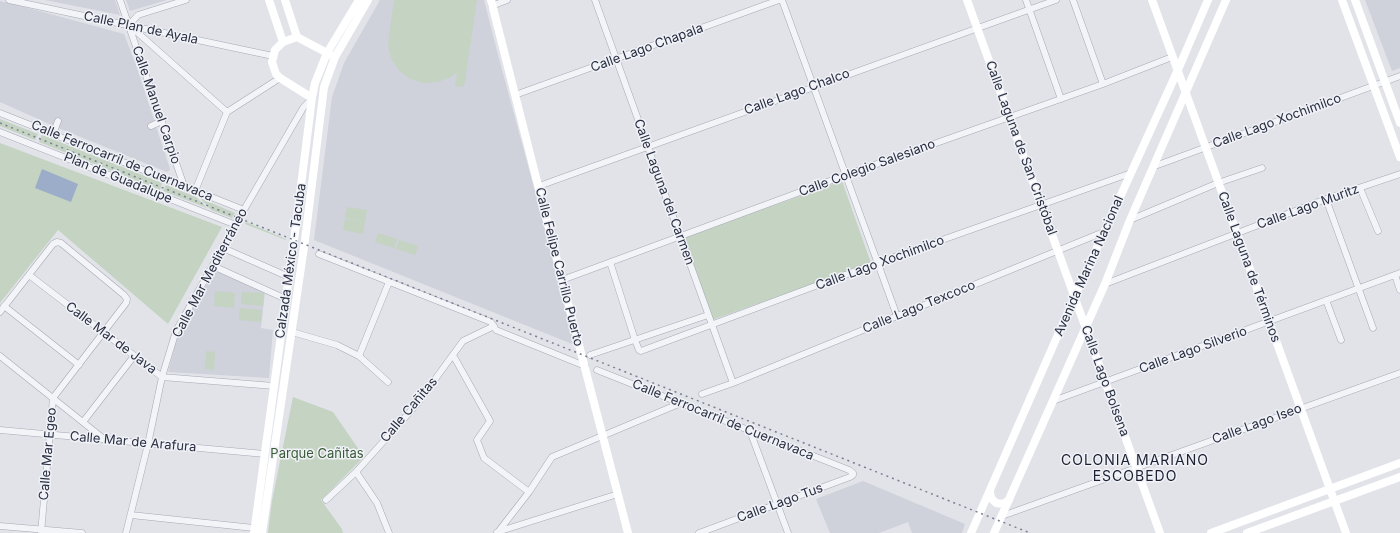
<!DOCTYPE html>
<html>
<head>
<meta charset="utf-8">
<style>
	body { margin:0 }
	canvas { display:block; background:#e1e3e9 }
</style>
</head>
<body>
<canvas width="1400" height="533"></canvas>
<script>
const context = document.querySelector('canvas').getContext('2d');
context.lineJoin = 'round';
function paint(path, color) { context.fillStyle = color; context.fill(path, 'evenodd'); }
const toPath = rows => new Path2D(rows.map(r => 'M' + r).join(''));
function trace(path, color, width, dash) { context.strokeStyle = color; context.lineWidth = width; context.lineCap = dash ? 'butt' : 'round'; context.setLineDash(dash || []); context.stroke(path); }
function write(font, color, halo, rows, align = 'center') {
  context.font = font + ' Inter,sans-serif'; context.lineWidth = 3; context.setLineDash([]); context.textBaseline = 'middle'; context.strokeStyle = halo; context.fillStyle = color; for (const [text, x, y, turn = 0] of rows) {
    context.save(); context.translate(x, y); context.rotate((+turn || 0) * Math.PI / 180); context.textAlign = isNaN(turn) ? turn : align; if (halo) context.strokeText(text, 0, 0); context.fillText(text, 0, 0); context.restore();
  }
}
const built = toPath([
	[14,0,17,5,124,34,136,65,170,169,169,171,167,172,56,127,0,102,0,1,8,3],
	[45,0,115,0,120,15],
	[126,0,167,0,130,11],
	[380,0,484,0,498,55,577,346,314,240,332,97,344,63],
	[1365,0,1400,0,1400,68,1392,71],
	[216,268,265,292,261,328,273,330,269,378,168,372,179,332],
	[863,481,965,524,962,533,912,533,908,522,879,533,830,533,816,499]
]);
const green = toPath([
	[394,0,477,0,464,87,455,86,457,72,451,77,438,82,424,83,410,79,399,70,391,58,388,44],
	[0,119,38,134,35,140,0,126],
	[42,135,162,183,160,190,39,142],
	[0,143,222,227,168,324,58,230,0,303],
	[842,181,871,263,712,320,683,238],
	[166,185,196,197,207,208,163,191],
	[200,198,235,213,232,218,211,210],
	[347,207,367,210,365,222,345,218],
	[345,219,365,222,363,234,343,230],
	[246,222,286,239,286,240,245,224],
	[378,233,397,239,394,248,375,242],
	[399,240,418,246,415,255,396,249],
	[215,291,235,293,234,308,214,306],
	[242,292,264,293,263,306,241,304],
	[240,308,262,310,261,322,239,320],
	[206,351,215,352,214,370,205,369],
	[293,397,333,412,364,457,321,500,342,529,343,533,268,533,272,501]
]);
const water = toPath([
	[42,169,78,184,71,202,35,188]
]);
const street = toPath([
	[9,0,273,56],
	[120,0,184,186],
	[186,0,138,15,129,25,227,112],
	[595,0,733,383],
	[782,0,897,316],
	[1026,0,1061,99],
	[1073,0,1103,84],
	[492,6,507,0],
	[515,95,779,0],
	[0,113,244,210],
	[151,126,162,121],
	[0,132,236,225],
	[53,134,58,121],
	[1155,166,1400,76],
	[539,186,1056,0],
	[1360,188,1378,231],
	[195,191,227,112,280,78],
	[1326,199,1373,328],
	[1130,220,1218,183,1262,168],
	[223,248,289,277],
	[319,254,491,322,496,330,585,366],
	[610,262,635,340,639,350,641,351,877,263,1131,173],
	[213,266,286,299],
	[29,275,162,377,274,386],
	[1395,275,1400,290],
	[562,280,846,175,1103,84,1172,57],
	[1105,284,1326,199,1400,174],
	[1326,300,1341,340],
	[4,306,79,365],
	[0,312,53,244,57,242,61,243,124,295,127,299,126,303,53,398,41,533],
	[292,332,337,345,359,356,388,382],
	[453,355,490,421,477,440,484,458,529,492],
	[590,355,708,315],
	[0,356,104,439],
	[359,356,389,282],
	[597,370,849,470,853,473,853,475,850,477,699,533],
	[702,394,733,383,1106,231],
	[1053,401,1400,273],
	[83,422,134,356],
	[0,430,265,454],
	[750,431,788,533],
	[356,472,377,503,389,533],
	[326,500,356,472,417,404,463,341,494,326],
	[131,515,254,528],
	[1002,516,1400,373],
	[0,526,82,533],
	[497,532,618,494],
	[498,532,529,492,552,457,681,403],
	[126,533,148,444,162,377,176,331,241,215,303,108,312,98]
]);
const secondary = toPath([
	[269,0,283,42],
	[285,0,297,37],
	[491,0,562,280,628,533],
	[967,0,1160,533],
	[1152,0,1346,533],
	[1342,0,1400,157],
	[1355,0,1400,123],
	[312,98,280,78,276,74,272,62,275,50,283,42,297,37,331,55],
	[990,492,991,498,996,503,1003,504,1009,500],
	[254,533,297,218,312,98,315,83,327,53,359,0],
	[262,533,305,240,324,87,335,57,368,0],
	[971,533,1075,296,1177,72,1208,0],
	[994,533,1105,284,1130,220,1226,0],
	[1211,533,1400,463],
	[1247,533,1400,477]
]);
const rail = toPath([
	[0,123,1030,533]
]);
const streetNames = [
	["Calle Plan de Ayala",141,28,12],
	["Calle Lago Chapala",647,48,-20],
	["Calle Lago Chalco",797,92,-20],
	["Calle Manuel Carpio",156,105,71],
	["Calle Lago Xochimilco",1277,121,-20],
	["Calle Laguna de San Cristóbal",1021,148,70],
	["Calle Ferrocarril de Cuernavaca",122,161,22],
	["Calle Colegio Salesiano",867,168,-20],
	["Plan de Guadalupe",118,178,22],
	["Calle Laguna del Carmen",664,192,70],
	["Calle Lago Muritz",1308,207,-20],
	["Calzada México - Tacuba",291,261,-82],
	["Calle Lago Xochimilco",880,263,-20],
	["Avenida Marina Nacional",1089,266,-66],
	["Calle Felipe Carrillo Puerto",559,267,76],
	["Calle Laguna de Términos",1249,267,70],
	["Calle Mar Mediterráneo",210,273,-62],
	["Calle Lago Texcoco",919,307,-22],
	["Calle Mar de Java",111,338,37],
	["Calle Lago Silverio",1193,350,-20],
	["Calle Lago Bolsena",1105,381,70],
	["Calle Cañitas",409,410,-50],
	["Calle Ferrocarril de Cuernavaca",723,420,22],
	["Calle Lago Iseo",1257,424,-20],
	["Calle Mar de Arafura",133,442,5],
	["Calle Mar Egeo",48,454,-85],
	["Calle Lago Tus",780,503,-20]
];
const parkNames = [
	["Parque Cañitas",317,454]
];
const neighbourhoodNames = [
	["COLONIA MARIANO",1135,461],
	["ESCOBEDO",1135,477]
];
paint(built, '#cfd2db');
paint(green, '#c4d3c2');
paint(water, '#9cadc9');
trace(street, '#a6a9b3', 7);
trace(street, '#f3f4f8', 6);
trace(secondary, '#fff', 8);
trace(rail, '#7a8193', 1.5, [2, 4]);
write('13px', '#292f41', '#f0f2f7', streetNames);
write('13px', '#395c37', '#f0f2f7', parkNames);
context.letterSpacing = '1px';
write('14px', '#1b2032', '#f0f2f7', neighbourhoodNames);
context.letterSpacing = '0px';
</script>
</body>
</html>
